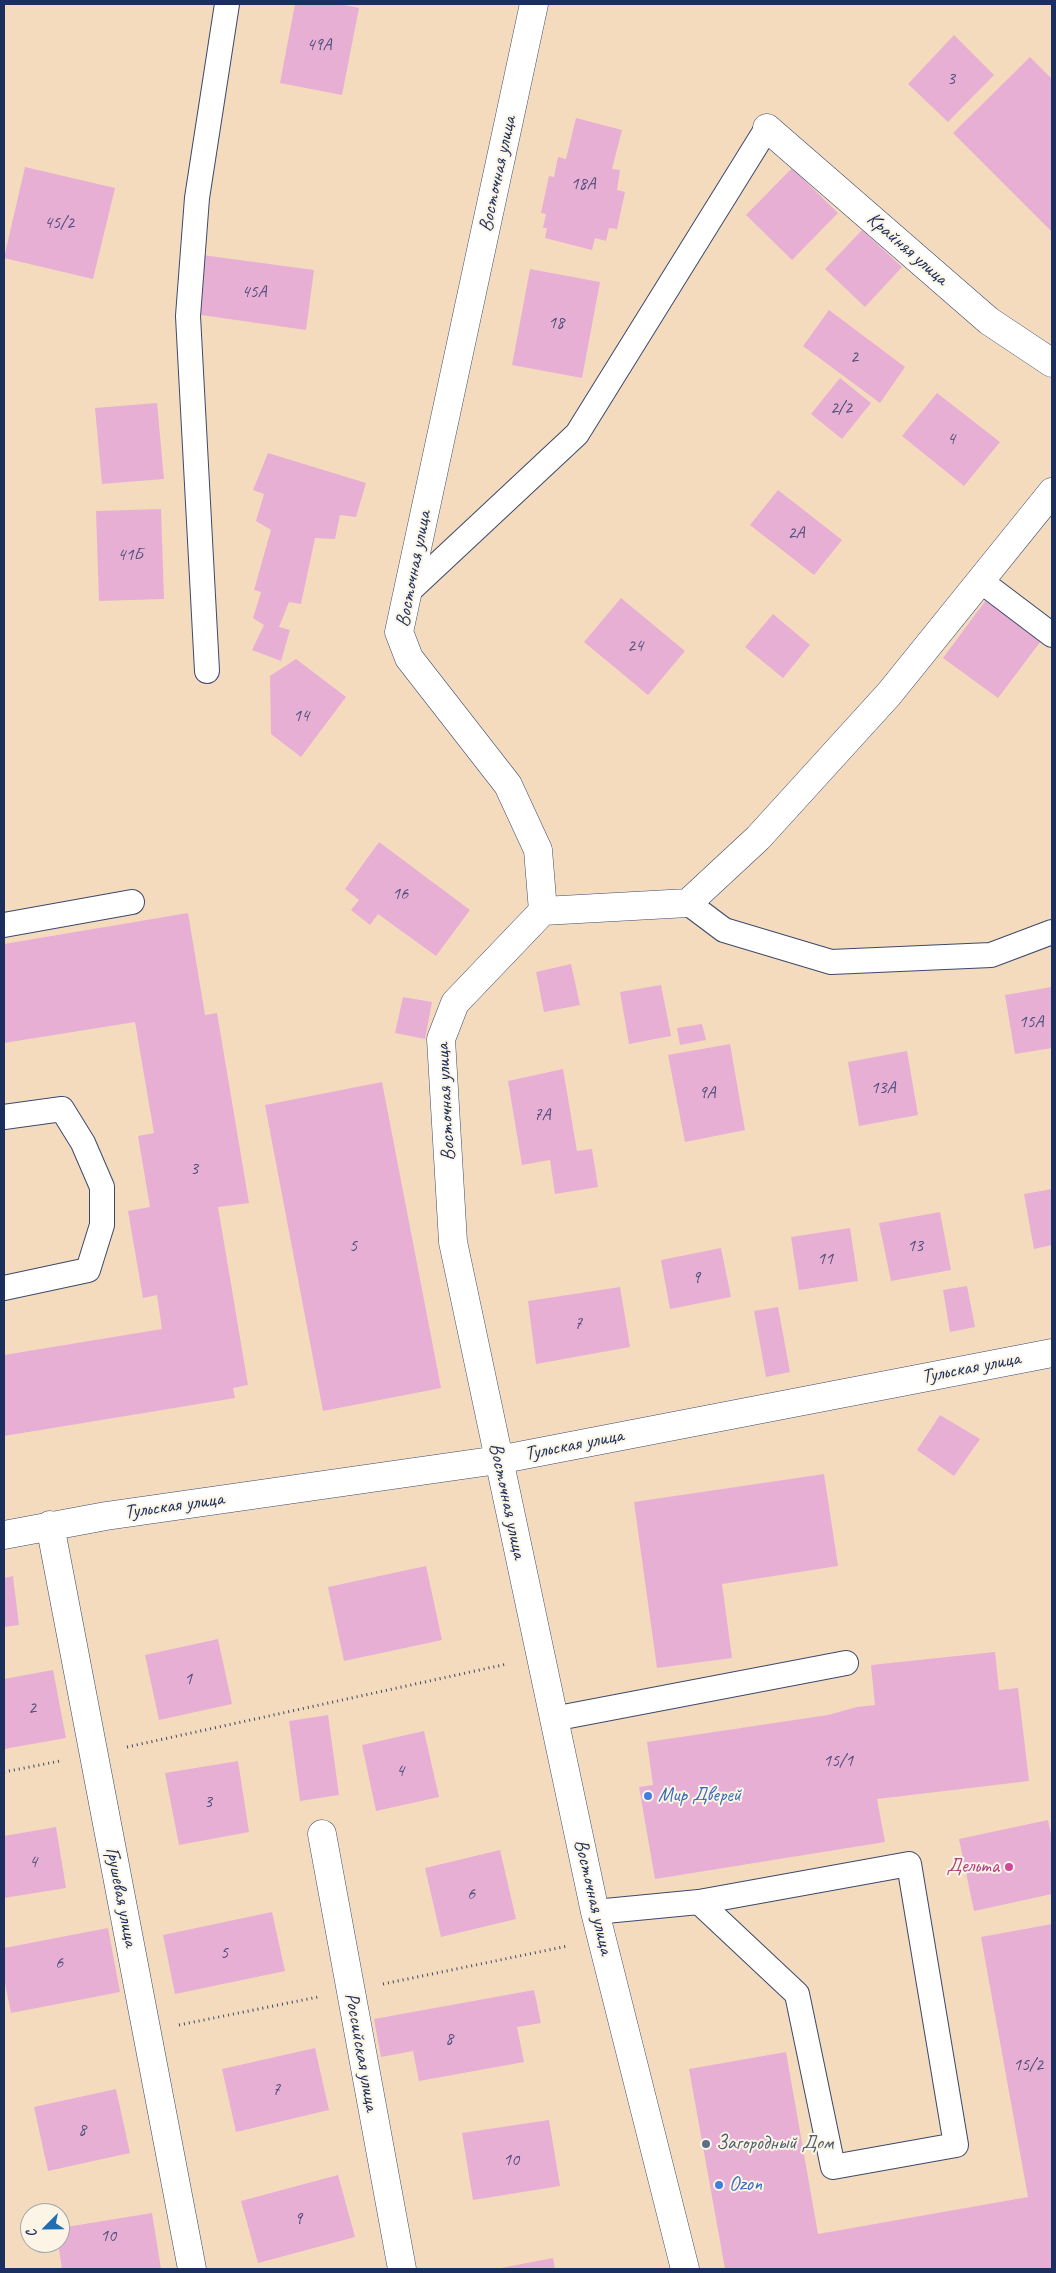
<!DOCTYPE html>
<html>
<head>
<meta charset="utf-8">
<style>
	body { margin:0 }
	#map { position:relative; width:1056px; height:2273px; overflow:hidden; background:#f4dbbe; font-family:Caveat,sans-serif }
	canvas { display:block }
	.frame { position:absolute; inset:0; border:5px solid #1b2f5e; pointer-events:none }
	.north { position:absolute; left:20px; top:2203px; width:50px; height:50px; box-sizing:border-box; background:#fcf5e5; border:1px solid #a2a6af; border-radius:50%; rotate:247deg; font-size:14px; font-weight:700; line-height:20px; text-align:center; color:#1b2f5e }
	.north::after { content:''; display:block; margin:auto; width:18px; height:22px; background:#1f6fb2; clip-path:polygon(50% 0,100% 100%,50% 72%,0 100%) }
</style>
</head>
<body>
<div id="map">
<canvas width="1056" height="2273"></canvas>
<div class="frame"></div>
<div class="north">С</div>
</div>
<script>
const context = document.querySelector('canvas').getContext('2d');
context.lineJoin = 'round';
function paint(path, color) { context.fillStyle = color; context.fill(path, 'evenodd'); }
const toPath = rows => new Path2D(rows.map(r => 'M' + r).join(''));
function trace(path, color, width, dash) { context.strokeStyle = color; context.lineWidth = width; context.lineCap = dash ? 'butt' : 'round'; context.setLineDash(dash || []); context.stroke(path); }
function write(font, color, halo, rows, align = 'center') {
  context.font = font + ' Caveat,sans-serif'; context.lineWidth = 4; context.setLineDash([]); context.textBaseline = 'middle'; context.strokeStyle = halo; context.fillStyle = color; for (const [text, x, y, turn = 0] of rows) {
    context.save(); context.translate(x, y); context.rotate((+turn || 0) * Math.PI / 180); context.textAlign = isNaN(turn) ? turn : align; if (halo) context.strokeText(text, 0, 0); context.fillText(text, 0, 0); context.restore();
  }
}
const building = toPath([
	[295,4,340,4,359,8,342,95,280,83],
	[954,35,994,75,948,122,908,84],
	[1030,57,1052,79,1052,232,953,133],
	[576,118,622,130,612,169,620,170,617,190,625,192,617,229,609,228,606,241,595,238,592,250,545,238,547,228,543,228,546,214,541,213,549,176,554,177,558,157,566,159],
	[25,167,115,188,93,279,4,258],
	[792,168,838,213,792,260,746,215],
	[862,230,902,267,865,307,825,269],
	[202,255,314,270,306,330,194,314],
	[530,269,600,282,582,378,512,365],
	[829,310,905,367,880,403,803,346],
	[840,378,871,403,842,439,811,414],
	[937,393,1000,442,964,486,902,436],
	[157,403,164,479,102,484,95,408],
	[268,453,366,483,356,517,340,515,335,539,315,538,301,604,289,602,279,627,290,630,281,661,252,650,264,625,253,618,261,592,254,590,271,530,256,521,264,494,253,490],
	[778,490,842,540,814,575,750,525],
	[161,509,164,599,99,601,96,511],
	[621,598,685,651,648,695,584,642],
	[986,600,1041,641,998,698,943,658],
	[773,614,810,645,783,678,745,647],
	[296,659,346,697,301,757,271,734,270,676],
	[379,842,470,910,436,956,378,914,370,925,351,910,359,900,345,889],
	[188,913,205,1015,217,1013,249,1203,218,1207,248,1385,233,1388,235,1398,4,1436,4,1355,162,1329,157,1295,143,1298,128,1211,150,1207,138,1136,154,1133,135,1022,4,1043,4,944],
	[571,964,580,1005,544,1012,536,972],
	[661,985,671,1036,629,1044,620,992],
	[1052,987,1052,1048,1015,1054,1005,995],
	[403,997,432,1002,425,1039,395,1033],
	[702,1024,706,1040,680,1045,677,1028],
	[730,1044,745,1130,685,1142,668,1055],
	[907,1051,918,1115,859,1126,848,1062],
	[563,1069,577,1151,592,1149,598,1187,555,1194,550,1160,522,1165,508,1081],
	[382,1082,441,1388,323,1411,265,1105],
	[1052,1189,1052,1245,1034,1249,1024,1194],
	[940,1212,951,1270,891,1281,879,1223],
	[850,1228,858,1281,799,1290,791,1237],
	[721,1248,731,1297,670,1309,661,1260],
	[967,1286,975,1327,950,1332,943,1290],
	[620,1287,630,1347,536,1364,528,1301],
	[778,1307,790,1372,766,1377,754,1311],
	[940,1415,980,1439,954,1476,917,1450],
	[824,1474,838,1566,722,1584,732,1658,657,1668,634,1502],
	[426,1566,442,1640,344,1661,328,1587],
	[13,1576,19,1625,4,1627,4,1578],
	[218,1639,232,1704,159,1720,145,1655],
	[995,1652,999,1690,1018,1688,1029,1781,877,1799,885,1842,655,1879,639,1787,653,1785,647,1742,828,1715,857,1707,875,1705,871,1665],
	[53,1670,66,1738,4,1749,4,1679],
	[328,1715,339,1795,300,1801,289,1721],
	[424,1731,439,1797,376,1811,362,1745],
	[238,1761,249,1832,179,1845,165,1773],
	[1048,1820,1052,1839,1052,1894,974,1911,959,1839],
	[56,1827,66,1888,4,1898,4,1836],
	[500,1850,516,1919,441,1937,425,1868],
	[272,1912,285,1971,175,1994,163,1935],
	[1052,1924,1052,2269,725,2269,689,2069,786,2052,818,2234,1028,2197,981,1937],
	[108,1928,120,1992,11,2013,4,1978,4,1948],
	[534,1990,541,2023,517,2027,524,2062,419,2081,413,2051,381,2057,374,2019],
	[315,2048,329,2110,236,2132,222,2069],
	[116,2089,130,2153,48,2171,34,2107],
	[549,2120,560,2186,473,2200,462,2133],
	[338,2175,355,2237,258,2263,241,2201],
	[152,2213,161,2269,62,2269,58,2243,60,2243,60,2228],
	[553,2258,555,2269,501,2269,501,2268]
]);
const path = toPath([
	[127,1747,507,1664],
	[4,1772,60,1761],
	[383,1984,568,1946],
	[179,2025,318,1997]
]);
const service = toPath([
	[982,582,1052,635],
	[408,592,577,434,767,128],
	[207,671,188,316,197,198,227,4],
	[688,903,724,930,831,962,991,955,1052,932],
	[4,925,132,902],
	[4,1117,62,1109,83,1143,102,1187,102,1225,88,1270,4,1288],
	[553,1719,846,1663],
	[595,1912,699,1902,797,1994,833,2167,956,2145,909,1864,699,1902]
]);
const minor = toPath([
	[534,4,399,632,409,658,508,785,538,850,543,911,455,1003,441,1039,453,1242,595,1912,685,2269],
	[767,128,989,321,1052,363],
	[543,911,688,903,758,838,889,694,1052,492],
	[50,1525,192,2269],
	[4,1535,106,1516,498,1460,1052,1353],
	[322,1834,402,2269]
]);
const markers = [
	[648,1796,5,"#3f7fe0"],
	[1009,1867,5,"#d1479c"],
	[706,2144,5,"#5c6f8a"],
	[719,2185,5,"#3f7fe0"]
];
const numberNames = [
	["49А",319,45],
	["3",951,79],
	["18А",583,184],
	["45/2",59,223],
	["45А",254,292],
	["18",556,323],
	["2",854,357],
	["2/2",841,408],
	["4",951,439],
	["2А",796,533],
	["41Б",130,555],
	["24",635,646],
	["14",301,716],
	["16",400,894],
	["15А",1031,1022],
	["13А",883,1088],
	["9А",707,1093],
	["7А",542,1115],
	["3",194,1169],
	["5",353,1246],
	["13",915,1246],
	["11",825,1259],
	["9",696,1278],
	["7",578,1324],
	["1",188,1679],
	["2",32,1708],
	["15/1",838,1761],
	["4",400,1771],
	["3",208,1802],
	["4",33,1862],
	["6",471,1894],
	["5",224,1953],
	["6",59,1963],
	["8",449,2039],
	["15/2",1028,2065],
	["7",276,2090],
	["8",82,2130],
	["10",511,2160],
	["9",298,2219],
	["10",108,2236]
];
const streetNames = [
	["Восточная улица",498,174,-78],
	["Крайняя улица",907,249,41],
	["Восточная улица",414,569,-79],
	["Восточная улица",446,1102,-93],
	["Тульская улица",971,1368,-11],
	["Тульская улица",574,1445,-11],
	["Восточная улица",507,1501,78],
	["Тульская улица",174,1506,-8],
	["Грушевая улица",121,1897,79],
	["Восточная улица",593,1897,77],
	["Российская улица",361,2052,80]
];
const shopNames = [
	["Мир Дверей",658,1796],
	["Ozon",729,2185]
];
const hotelNames = [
	["Дельта",999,1867]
];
const serviceNames = [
	["Загородный Дом",716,2144]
];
paint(building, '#e8afd5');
trace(service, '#3c496c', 26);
trace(minor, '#3c496c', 29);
trace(path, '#3c496c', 3, [1, 4]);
trace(service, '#fff', 24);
trace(minor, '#fff', 28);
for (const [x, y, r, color] of markers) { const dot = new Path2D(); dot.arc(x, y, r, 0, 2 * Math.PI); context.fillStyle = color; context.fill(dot); trace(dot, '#fcf5e5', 2); }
write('18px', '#4e4f7c', null, numberNames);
write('20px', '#1b2f5e', '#fcf5e5', streetNames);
write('20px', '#366cbe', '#fcf5e5', shopNames, 'left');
write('20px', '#b23c85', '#fcf5e5', hotelNames, 'right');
write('20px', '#4e5e75', '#fcf5e5', serviceNames, 'left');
</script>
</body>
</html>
